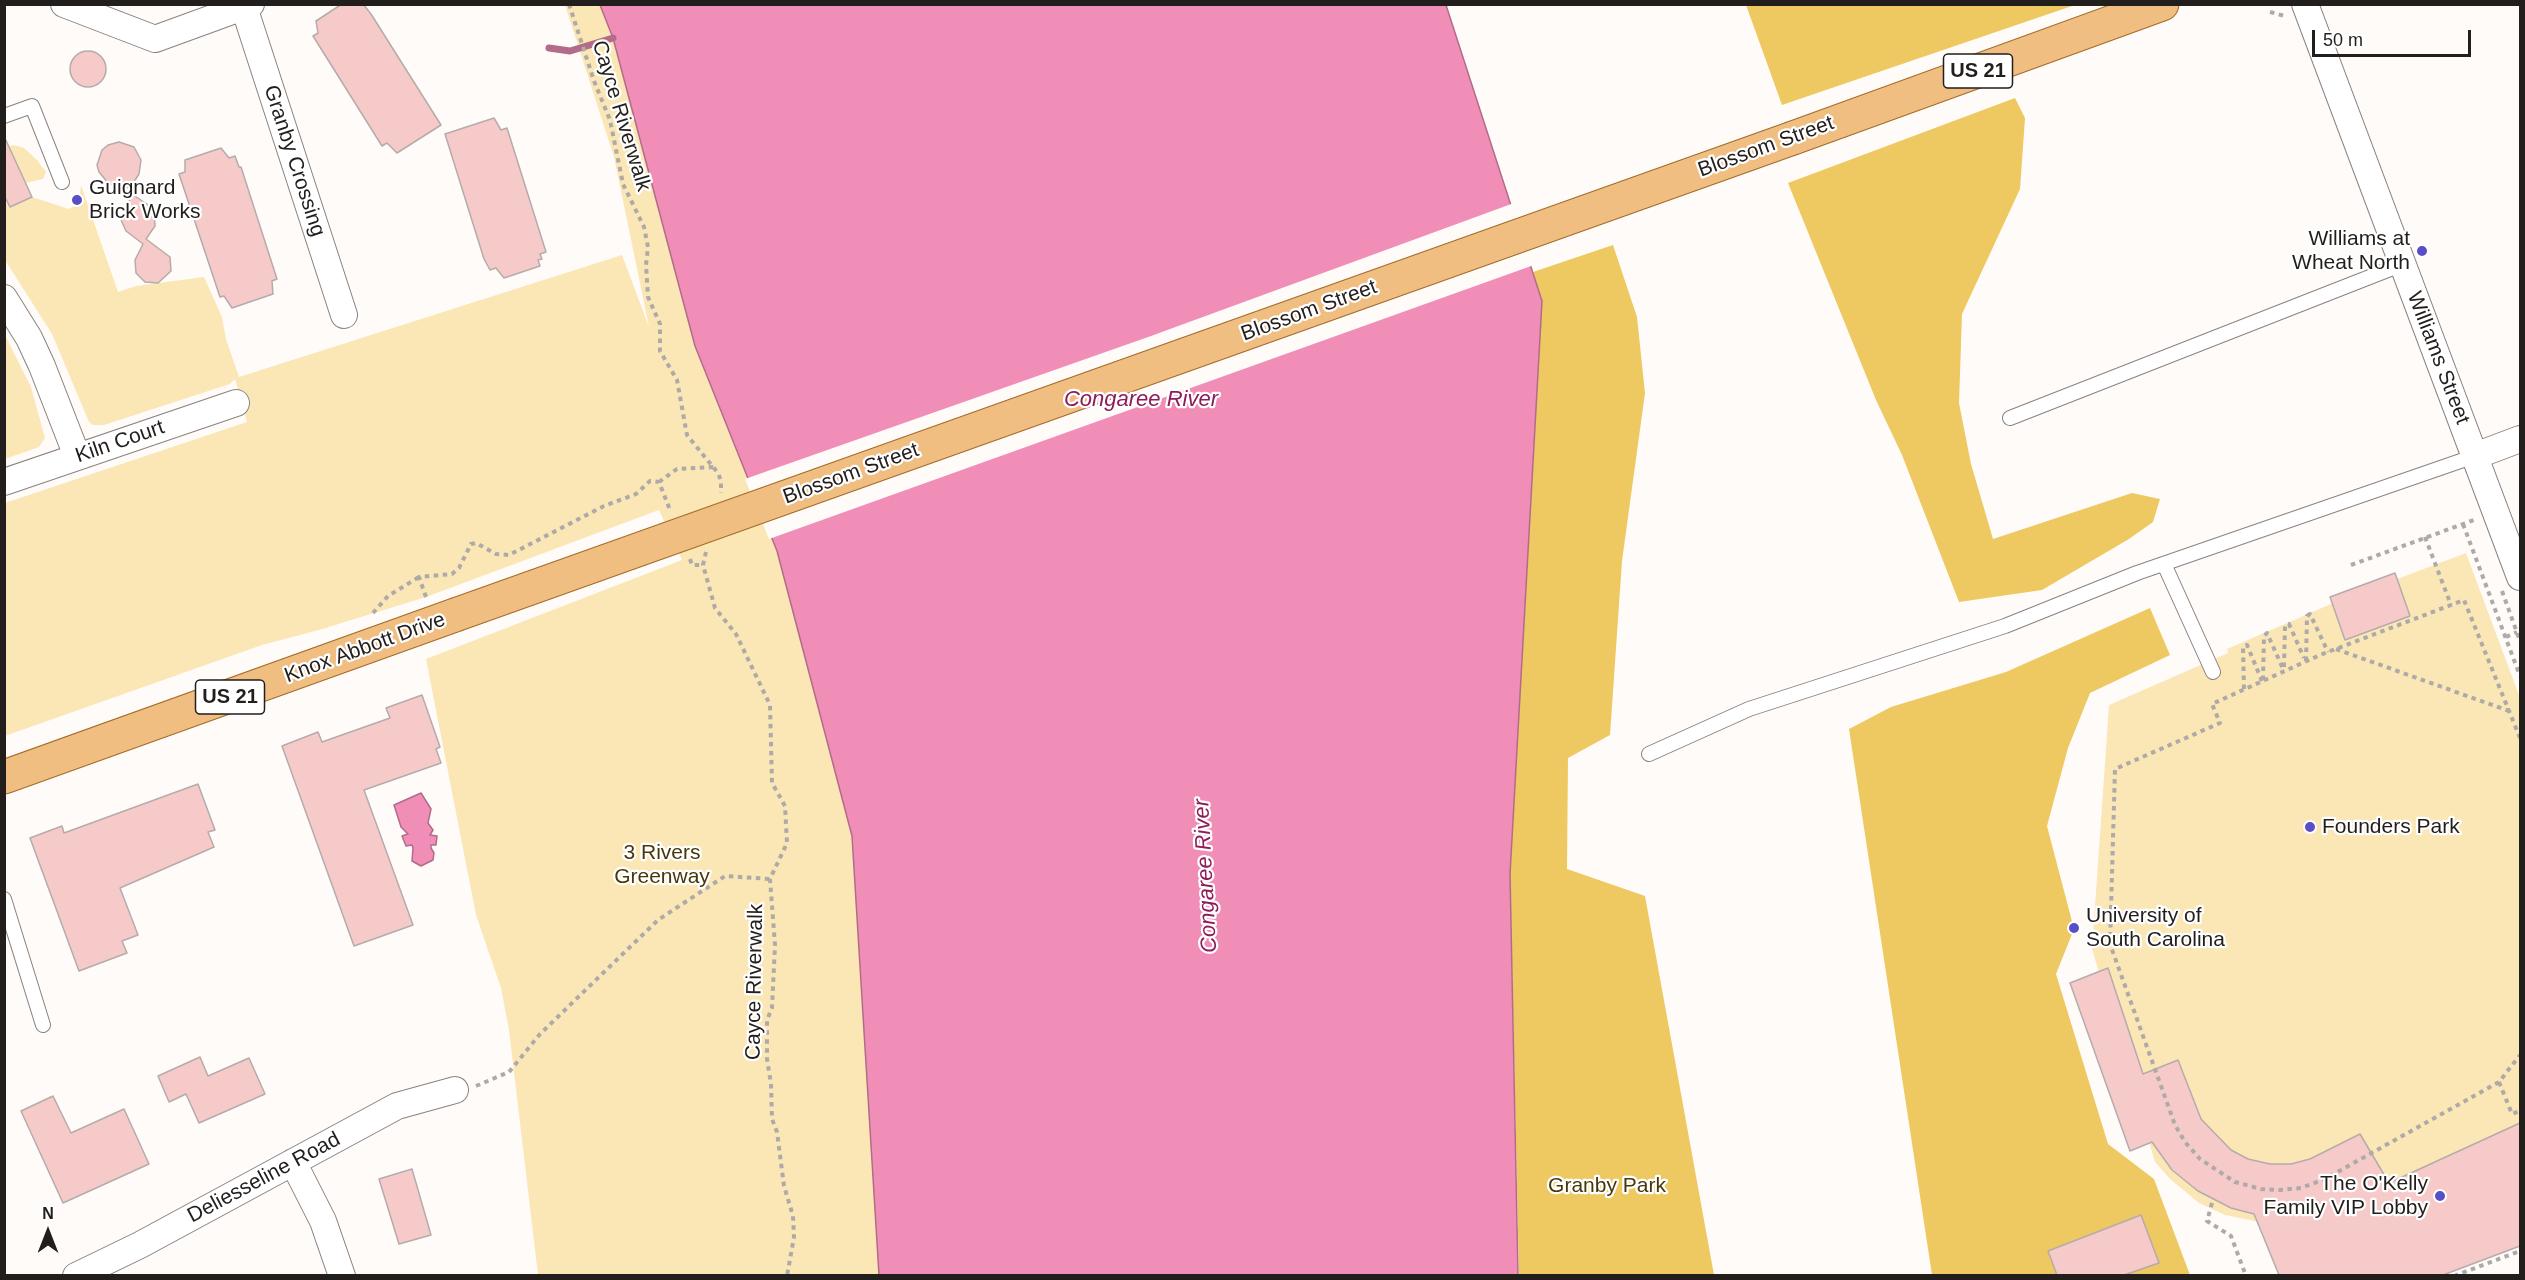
<!DOCTYPE html>
<html>
<head>
<meta charset="utf-8">
<style>
	body { margin:0 }
	#map { position:relative; width:2525px; height:1280px; overflow:hidden; background:#fffbf9; font-family:Arial,sans-serif }
	canvas { display:block }
	.frame { position:absolute; inset:0; border:6px solid #211e1c; pointer-events:none }
	.north { position:absolute; left:18px; top:1202px; width:60px; height:60px; -webkit-text-stroke:4px #fff; paint-order:stroke; rotate:0deg; font-size:16px; font-weight:700; line-height:24px; text-align:center; color:#211e1c }
	.north::after { content:''; display:block; margin:auto; width:21px; height:27px; background:#211e1c; clip-path:polygon(50% 0,100% 100%,50% 72%,0 100%) }
	.scale { position:absolute; left:2312px; top:30px; width:159px; height:27px; box-sizing:border-box; border:3px solid #211e1c; border-top:0; padding-left:8px; font-size:18px; line-height:21px; white-space:nowrap; color:#211e1c; -webkit-text-stroke:4px #fff; paint-order:stroke }
</style>
</head>
<body>
<div id="map">
<canvas width="2525" height="1280"></canvas>
<div class="frame"></div>
<div class="north">N</div>
<div class="scale">50 m</div>
</div>
<script>
const context = document.querySelector('canvas').getContext('2d');
context.lineJoin = 'round';
function paint(path, color) { context.fillStyle = color; context.fill(path, 'evenodd'); }
const toPath = rows => new Path2D(rows.map(r => 'M' + r).join(''));
function trace(path, color, width, dash) { context.strokeStyle = color; context.lineWidth = width; context.lineCap = dash ? 'butt' : 'round'; context.setLineDash(dash || []); context.stroke(path); }
function write(font, color, halo, rows, align = 'center') {
  context.font = font + ' Arial,sans-serif'; context.lineWidth = 4.5; context.setLineDash([]); context.textBaseline = 'middle'; context.strokeStyle = halo; context.fillStyle = color; for (const [text, x, y, turn = 0] of rows) {
    context.save(); context.translate(x, y); context.rotate((+turn || 0) * Math.PI / 180); context.textAlign = isNaN(turn) ? turn : align; if (halo) context.strokeText(text, 0, 0); context.fillText(text, 0, 0); context.restore();
  }
}
const green = toPath([
	[565,5,600,5,613,38,695,346,777,551,852,836,879,1275,538,1275,509,1030,501,988,476,915,426,659,682,560,659,510,426,597,319,630,262,645,5,736,5,503,247,422,235,379,230,384,104,425,93,425,89,422,52,334,5,260,4,195,10,207,32,197,69,209,79,203,81,185,118,292,136,286,204,277,222,317,226,339,239,377,622,255,649,327,614,157],
	[14,145,24,148,37,160,46,172,43,179,26,183,16,162,5,166,4,148],
	[5,335,31,387,45,438,39,447,5,459],
	[2466,553,2520,698,2520,1137,2332,1209,2264,1223,2225,1215,2199,1203,2170,1179,2155,1162,2092,949,2109,705,2228,653,2227,649,2331,604]
]);
const forest = toPath([
	[1746,5,1746,4,2075,5,1782,105],
	[2015,98,2025,118,2020,189,1962,314,1959,403,1971,464,1993,539,2132,493,2160,499,2153,522,2129,539,2042,590,1959,602,1902,455,1876,400,1788,183],
	[1613,245,1637,317,1645,393,1622,561,1610,735,1568,758,1567,869,1645,896,1714,1275,1519,1276,1510,874,1542,301,1533,272],
	[2150,608,2170,655,2090,693,2068,748,2047,826,2074,929,2056,974,2108,1144,2154,1179,2190,1275,1932,1275,1849,729,1891,707,2006,672]
]);
const water = toPath([
	[600,5,1446,5,1542,301,1510,874,1518,1275,879,1275,852,836,777,551,695,346,613,38,600,5],
	[421,793,431,809,428,823,433,830,430,835,437,836,436,845,431,845,431,848,434,853,433,860,421,866,412,861,413,848,412,845,406,846,402,836,408,834,401,827,394,805,421,793]
]);
const pier = toPath([
	[1514,203,1534,265,769,539,745,479,1151,336]
]);
const stream = toPath([
	[549,48,570,51,613,38]
]);
const building = toPath([
	[342,4,363,4,371,14,441,125,397,153,387,143,382,146,313,36,318,33,316,21,342,4],
	'70 69a18 18 0 1 1 36 0a18 18 0 1 1-36 0Z',
	[494,118,501,130,507,128,546,252,540,254,542,259,538,260,540,266,504,278,496,268,490,270,484,259,445,134,494,118],
	[4,136,32,197,10,207,4,195,4,136],
	[119,142,134,147,141,160,139,174,130,188,109,184,99,172,97,165,102,150,108,145,119,142],
	[221,148,229,158,235,156,239,167,241,167,277,279,272,281,273,294,232,308,224,296,220,297,179,174,185,172,185,160,221,148],
	[132,194,154,209,155,226,146,239,170,257,171,271,158,283,145,282,136,273,135,260,143,244,126,231,121,220,132,194],
	[2395,573,2410,616,2345,640,2330,597,2395,573],
	[422,695,440,747,436,749,441,763,364,790,413,925,354,946,282,746,318,732,322,742,390,718,386,708,422,695],
	[198,784,215,830,208,832,214,847,120,888,138,935,122,941,127,953,79,971,30,838,62,826,64,833,198,784],
	[2108,968,2143,1074,2178,1060,2201,1119,2231,1150,2248,1159,2270,1164,2291,1164,2310,1159,2360,1134,2389,1183,2520,1123,2520,1246,2443,1275,2279,1275,2254,1214,2231,1208,2198,1191,2172,1170,2152,1142,2130,1151,2070,983,2108,968],
	[200,1057,208,1076,249,1058,265,1094,199,1123,186,1094,169,1102,158,1076,200,1057],
	[53,1096,71,1133,124,1109,149,1164,63,1203,21,1111,53,1096],
	[412,1169,431,1235,399,1244,379,1179,412,1169],
	[2141,1215,2159,1263,2124,1275,2057,1275,2048,1251,2141,1215]
]);
const path = toPath([
	[569,4,594,81,610,120,623,184,644,227,648,247,646,265,648,297,660,324,660,351,677,380,687,435,718,473,721,481,721,493],
	[2270,12,2285,16],
	[659,482,677,469,714,467],
	[2463,524,2520,676],
	[2425,537,2451,605],
	[706,552,703,565,715,608,736,634,770,705,772,783,785,806,787,843,770,879,775,945,772,1008,767,1020,767,1059,771,1084,772,1119,777,1132,784,1186,793,1216,794,1237,787,1276],
	[690,559,692,565,703,565],
	[2351,565,2474,520],
	[2502,591,2520,641],
	[426,597,419,577,452,574,459,568,471,544,476,543,496,554,509,555,604,506,636,494,650,481,659,482,670,510],
	[373,613,388,596,419,577],
	[2506,637,2517,632],
	[2336,649,2509,711],
	[2306,661,2307,616,2310,614,2328,652],
	[2284,667,2285,626,2289,624,2304,658],
	[2263,680,2264,636,2267,633,2284,671],
	[2244,689,2243,647,2247,645,2262,681],
	[2520,738,2464,600,2320,655,2212,704,2220,723,2115,769,2110,944,2175,1125,2185,1142,2200,1159,2235,1182,2261,1189,2280,1190,2301,1188,2325,1179,2499,1082,2520,1055],
	[2499,1082,2512,1114,2520,1111],
	[476,1086,509,1072,540,1034,658,920,725,876,770,879],
	[2212,1203,2207,1221,2231,1236,2246,1276],
	[2454,1276,2520,1251]
]);
const service = toPath([
	[4,116,32,106,62,182],
	[2010,418,2403,264],
	[2164,564,2213,672],
	[1649,754,1749,709,2005,626,2137,573,2475,456],
	[4,899,43,1025]
]);
const minor = toPath([
	[64,4,155,39,251,4],
	[2305,4,2520,577],
	[244,7,344,315],
	[4,298,29,338,42,366,77,456],
	[2475,456,2520,439],
	[4,482,236,403],
	[293,1162,323,1221,342,1276],
	[76,1276,140,1245,397,1106,455,1090]
]);
const primary = toPath([
	[1793,138,2162,4],
	[4,777,455,615]
]);
const primaryBridge = toPath([
	[455,615,1793,138]
]);
const markers = [
	[77,200,6,"#584ec6"],
	[2422,251,6,"#584ec6"],
	[2310,827,6,"#584ec6"],
	[2074,928,6,"#584ec6"],
	[2440,1196,6,"#584ec6"]
];
const shields = [
	[1978,71,69],
	[230,697,69]
];
const shieldNames = [
	["US 21",1978,71],
	["US 21",230,697]
];
const streetNames = [
	["Cayce Riverwalk",621,116,73],
	["Blossom Street",1766,147,-20],
	["Granby Crossing",294,161,72],
	["Blossom Street",1309,311,-20],
	["Williams Street",2438,358,69],
	["Kiln Court",120,442,-19],
	["Blossom Street",851,474,-20],
	["Knox Abbott Drive",365,648,-20],
	["Cayce Riverwalk",755,982,-89],
	["Deliesseline Road",264,1178,-28]
];
const poiNames = [
	["Guignard",89,188],
	["Brick Works",89,212],
	["Williams at",2410,239,"right"],
	["Wheat North",2410,263,"right"],
	["Founders Park",2322,827],
	["University of",2086,916],
	["South Carolina",2086,940],
	["The O'Kelly",2428,1184,"right"],
	["Family VIP Lobby",2428,1208,"right"]
];
const parkNames = [
	["3 Rivers",662,853],
	["Greenway",662,877],
	["Granby Park",1607,1186]
];
const waterNames = [
	["Congaree River",1141,400],
	["Congaree River",1206,876,-93]
];
paint(green, '#fbe7b6');
paint(forest, '#eec861');
paint(water, '#f08eb8');
trace(water, '#b26c89', 1.5);
paint(pier, '#fffbf9');
trace(stream, '#b26c89', 7);
paint(building, '#f7caca');
trace(building, '#b5abab', 1.5);
trace(service, '#8b827f', 16);
trace(minor, '#8b827f', 28);
trace(primary, '#a26a28', 35);
trace(path, '#adaaa8', 4, [4.5, 4.5]);
trace(service, '#fff', 14);
trace(minor, '#fff', 26);
trace(primary, '#f1be82', 33);
trace(primaryBridge, '#a26a28', 35, []);
trace(primaryBridge, '#f1be82', 33);
for (const [x, y, r, color] of markers) { const dot = new Path2D(); dot.arc(x, y, r, 0, 2 * Math.PI); context.fillStyle = color; context.fill(dot); trace(dot, '#fff', 2); }
for (const [x, y, w] of shields) { const box = new Path2D(); box.roundRect(x - w / 2, y - 17, w, 34, 4.5); context.fillStyle = '#fff'; context.fill(box); trace(box, '#211e1c', 1.5); }
write('bold 20px', '#211e1c', null, shieldNames);
write('21px', '#211e1c', '#fff', streetNames);
write('21px', '#211e1c', '#fff', poiNames, 'left');
write('21px', '#47370a', '#fff', parkNames);
write('italic 22px', '#8f1c5a', '#fff', waterNames);
</script>
</body>
</html>
